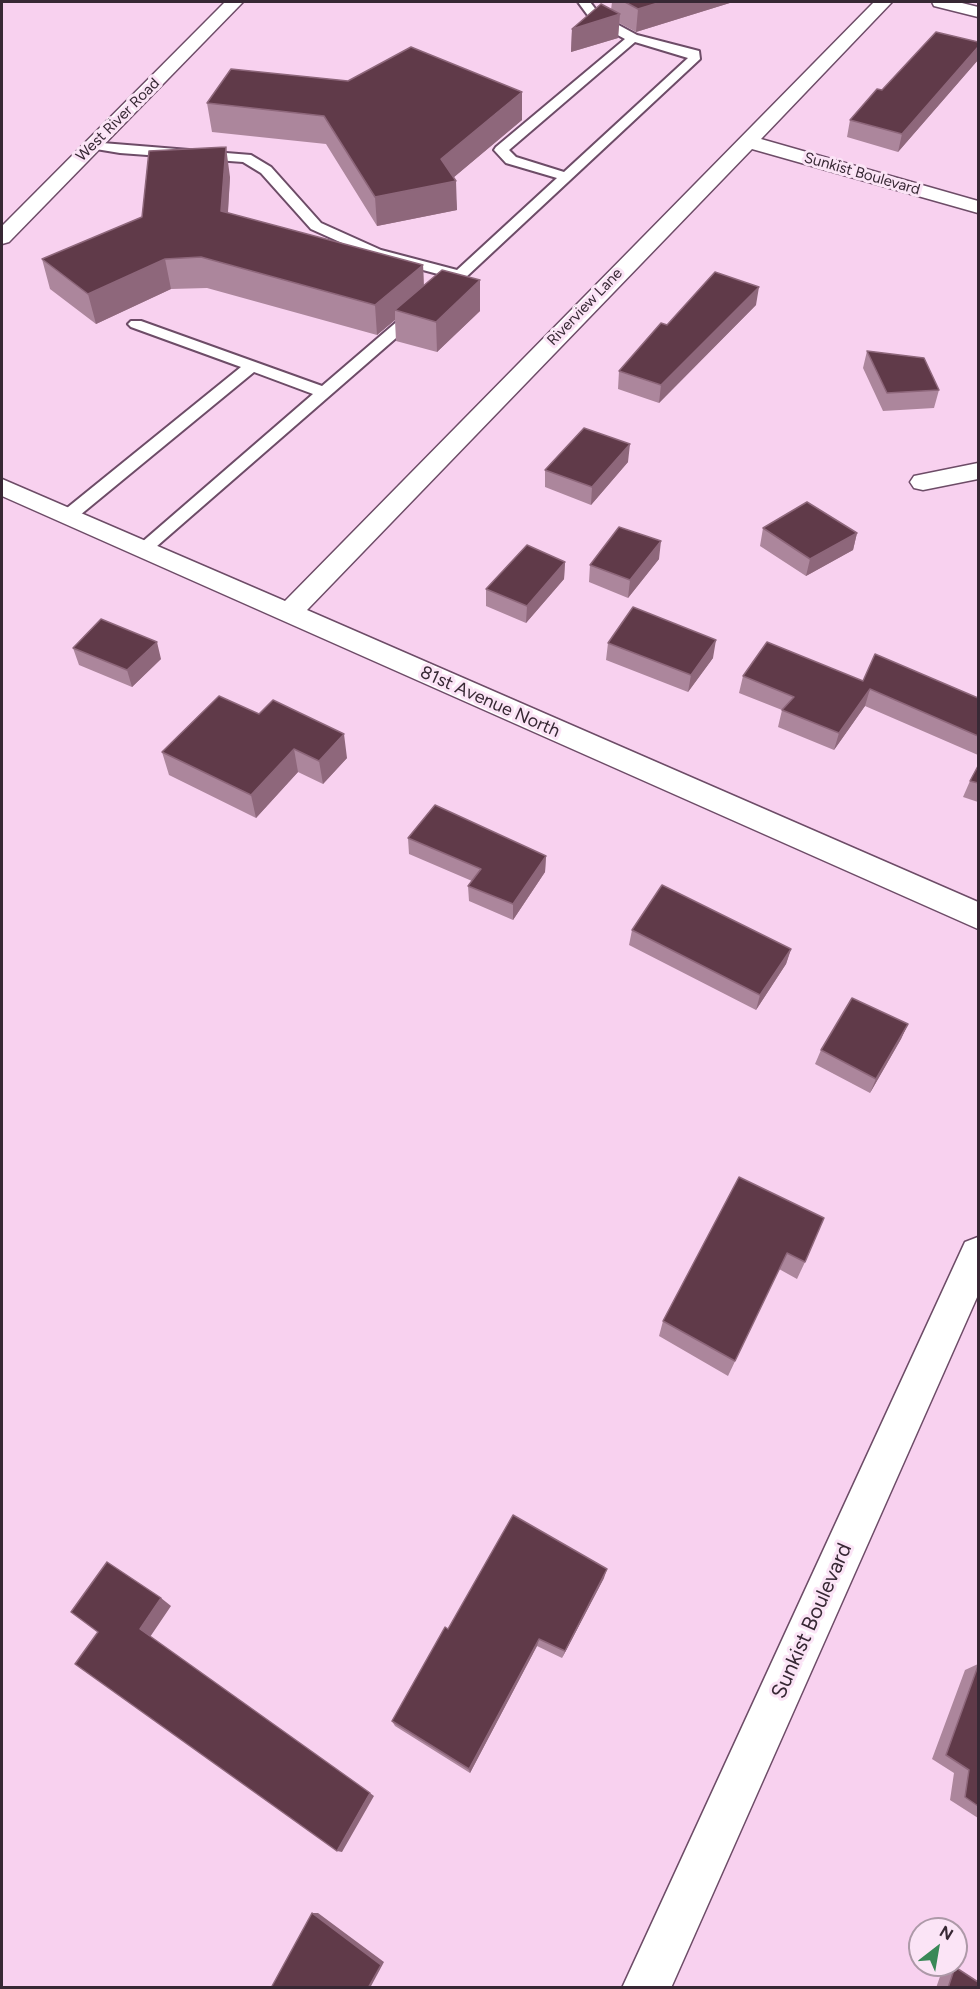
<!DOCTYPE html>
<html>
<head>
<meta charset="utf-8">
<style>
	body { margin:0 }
	#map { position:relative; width:980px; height:1989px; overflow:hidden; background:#f8d1ef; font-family:Figtree,sans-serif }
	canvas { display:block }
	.frame { position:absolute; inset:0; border:3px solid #372834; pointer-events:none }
	.north { position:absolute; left:908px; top:1917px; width:60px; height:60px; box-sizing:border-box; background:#fbe4f6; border:2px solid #ad99a8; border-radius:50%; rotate:31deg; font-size:16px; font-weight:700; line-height:24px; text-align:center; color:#372834 }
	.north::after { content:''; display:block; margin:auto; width:21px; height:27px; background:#398857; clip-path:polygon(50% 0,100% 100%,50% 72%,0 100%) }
</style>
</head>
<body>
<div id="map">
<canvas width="980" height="1989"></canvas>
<div class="frame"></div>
<div class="north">N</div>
</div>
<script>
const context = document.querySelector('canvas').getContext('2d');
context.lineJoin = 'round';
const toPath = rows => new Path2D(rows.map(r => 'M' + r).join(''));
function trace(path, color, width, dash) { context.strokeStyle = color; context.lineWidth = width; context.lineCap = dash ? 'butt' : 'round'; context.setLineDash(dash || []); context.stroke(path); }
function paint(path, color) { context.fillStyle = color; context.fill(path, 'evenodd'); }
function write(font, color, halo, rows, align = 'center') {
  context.font = font + ' Figtree,sans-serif'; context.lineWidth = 6; context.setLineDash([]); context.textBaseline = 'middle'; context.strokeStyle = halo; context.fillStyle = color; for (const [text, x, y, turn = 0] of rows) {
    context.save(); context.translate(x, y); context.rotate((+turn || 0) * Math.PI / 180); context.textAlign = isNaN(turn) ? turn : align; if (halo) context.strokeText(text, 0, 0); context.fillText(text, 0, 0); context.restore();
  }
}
const lane = toPath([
	[578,2,590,2,600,15,637,35,699,51,700,59,465,278,149,553,137,553,134,549,313,394,254,372,74,520,62,520,59,516,62,512,241,367,131,327,128,324,131,321,141,321,322,386,449,277,371,256,311,229,261,173,243,162,120,153,90,148,90,142,251,155,271,167,321,223,381,250,457,270,557,178,506,163,494,150,496,147,625,39,592,21,578,2],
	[635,42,688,58,564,172,516,157,509,150,635,42]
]);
const street = toPath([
	[874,2,892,2,761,139,978,201,978,213,752,149,307,610,978,902,978,929,2,496,2,479,285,601,874,2],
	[932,2,958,2,978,7,978,17,934,6,932,2],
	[978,463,978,479,923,490,914,488,910,482,914,476,978,463],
	[978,1237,978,1295,671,1988,622,1988,965,1242,978,1237]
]);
const secondary = toPath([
	[225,2,243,2,9,242,2,244,2,226,225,2]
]);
const wall = toPath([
	[612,2,733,2,636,32,619,23,618,38,571,52,572,29,611,10],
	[978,60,898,152,847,137,850,120,882,90],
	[207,103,522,120,454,177,457,210,377,226,326,144,212,132],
	[230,177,228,213,423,265,424,286,480,280,480,311,437,352,396,341,395,320,377,335,207,288,171,289,96,324,50,289,42,259,142,217],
	[756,305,659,403,618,389,619,371,667,325],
	[867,351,939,390,934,408,883,411,863,368],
	[628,462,591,505,545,487,545,470],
	[763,528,857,533,853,550,806,576,760,546],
	[659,559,628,598,589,582,590,565],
	[565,562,564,579,526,623,486,606,486,589],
	[608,643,713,658,688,692,606,660],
	[73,648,161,659,132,687,79,665],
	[743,676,863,681,978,698,978,755,865,706,834,750,778,727,782,710,739,693],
	[219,696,347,758,323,784,298,772,256,818,169,775,162,752],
	[978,766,978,802,963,797,970,781],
	[408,838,546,856,545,872,513,920,469,901,468,886,472,881,409,854],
	[632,930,791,949,786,964,756,1010,629,945],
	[908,1024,901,1039,870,1093,815,1064,821,1050],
	[739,1177,805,1262,797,1279,779,1269,728,1376,659,1336,663,1321],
	[604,1578,562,1658,537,1646,470,1773,395,1726,392,1721,448,1629],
	[978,1664,978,1818,950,1800,954,1773,932,1759,965,1670],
	[944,1965,955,1967,978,1988,936,1988]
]);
const shadedWall = toPath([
	[661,2,733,2,636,32,638,9],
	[620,14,618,38,571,52,572,29],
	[978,47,978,60,898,152,902,134],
	[522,92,522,120,447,183,456,181,457,210,377,226,375,197,441,159],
	[226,147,230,177,226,241,221,211],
	[165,259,171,289,96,324,88,294],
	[423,265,424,295,395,310,395,320,377,335,375,305],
	[480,280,480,311,437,352,436,322],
	[759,287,756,305,659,403,661,385],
	[630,444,628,462,591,505,592,487],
	[857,533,853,550,806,576,810,559],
	[661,541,659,559,628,598,630,580],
	[565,562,564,579,526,623,527,606],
	[716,640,713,658,688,692,691,675],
	[157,642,161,659,132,687,127,670],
	[870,689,865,706,834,750,839,733],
	[344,734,347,758,323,784,319,761],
	[294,749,298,772,256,818,251,795],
	[546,856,545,872,513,920,513,904],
	[791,949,786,964,756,1010,760,995],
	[908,1024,901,1039,870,1093,876,1079],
	[607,1569,604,1578,562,1658,565,1651],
	[161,1598,171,1606,150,1637,140,1629],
	[539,1639,537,1646,470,1773,469,1769],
	[370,1793,374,1796,342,1852,337,1851],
	[312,1913,318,1913,384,1962,370,1988,368,1988]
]);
const building = toPath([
	[625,2,661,2,638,9,625,2],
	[601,4,620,14,572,29,601,4],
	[936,32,978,42,978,47,902,134,850,120,877,89,882,90,936,32],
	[411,47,522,92,441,159,456,181,375,197,324,116,207,103,231,69,348,81,411,47],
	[226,147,221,211,423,265,375,305,201,257,165,259,88,294,42,259,142,217,149,151,226,147],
	[442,270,480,280,436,322,395,310,442,270],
	[715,272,759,287,661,385,619,371,661,323,667,325,715,272],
	[867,351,924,358,939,390,887,393,867,351],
	[584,428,630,444,592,487,545,470,584,428],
	[807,502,857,533,810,559,763,528,807,502],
	[619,527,661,541,630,580,590,565,619,527],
	[527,545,565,562,527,606,486,589,527,545],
	[633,607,716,640,691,675,608,643,633,607],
	[101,619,157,642,127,670,73,648,101,619],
	[767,642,863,681,875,654,978,698,978,736,870,689,839,733,782,710,794,697,743,676,767,642],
	[219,696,259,714,273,700,344,734,319,761,294,749,251,795,162,752,219,696],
	[978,766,978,783,970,781,978,766],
	[435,805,546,856,513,904,468,886,481,869,408,838,435,805],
	[662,885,791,949,760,995,632,930,662,885],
	[852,998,908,1024,876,1079,821,1050,852,998],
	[739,1177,824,1218,805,1262,787,1253,735,1361,663,1321,739,1177],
	[513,1515,607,1569,565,1651,539,1639,469,1769,392,1721,445,1627,448,1629,513,1515],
	[107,1562,161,1598,140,1629,370,1793,337,1851,75,1664,98,1632,71,1612,107,1562],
	[978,1666,978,1806,965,1797,969,1770,946,1755,978,1666],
	[312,1913,381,1965,368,1988,271,1988,312,1913],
	[955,1967,978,1982,978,1988,948,1988,955,1967]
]);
const farStreetnames = [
	["West River Road",118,120,-45],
	["Sunkist Boulevard",862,174,16],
	["Riverview Lane",585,307,-46]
];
const streetNames = [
	["81st Avenue North",490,702,24]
];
const nearStreetnames = [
	["Sunkist Boulevard",812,1621,-66]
];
trace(lane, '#6d4c67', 4);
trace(street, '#6d4c67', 3);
trace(secondary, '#6d4c67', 3);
paint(lane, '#fff');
paint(street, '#fff');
paint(secondary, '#fff');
paint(wall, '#ac869c');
paint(shadedWall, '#8e677b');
paint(building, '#603a49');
trace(building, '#8e677b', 1.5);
write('15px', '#372834', '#fbe4f6', farStreetnames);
write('18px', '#372834', '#fbe4f6', streetNames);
write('21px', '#372834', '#fbe4f6', nearStreetnames);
</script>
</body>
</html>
